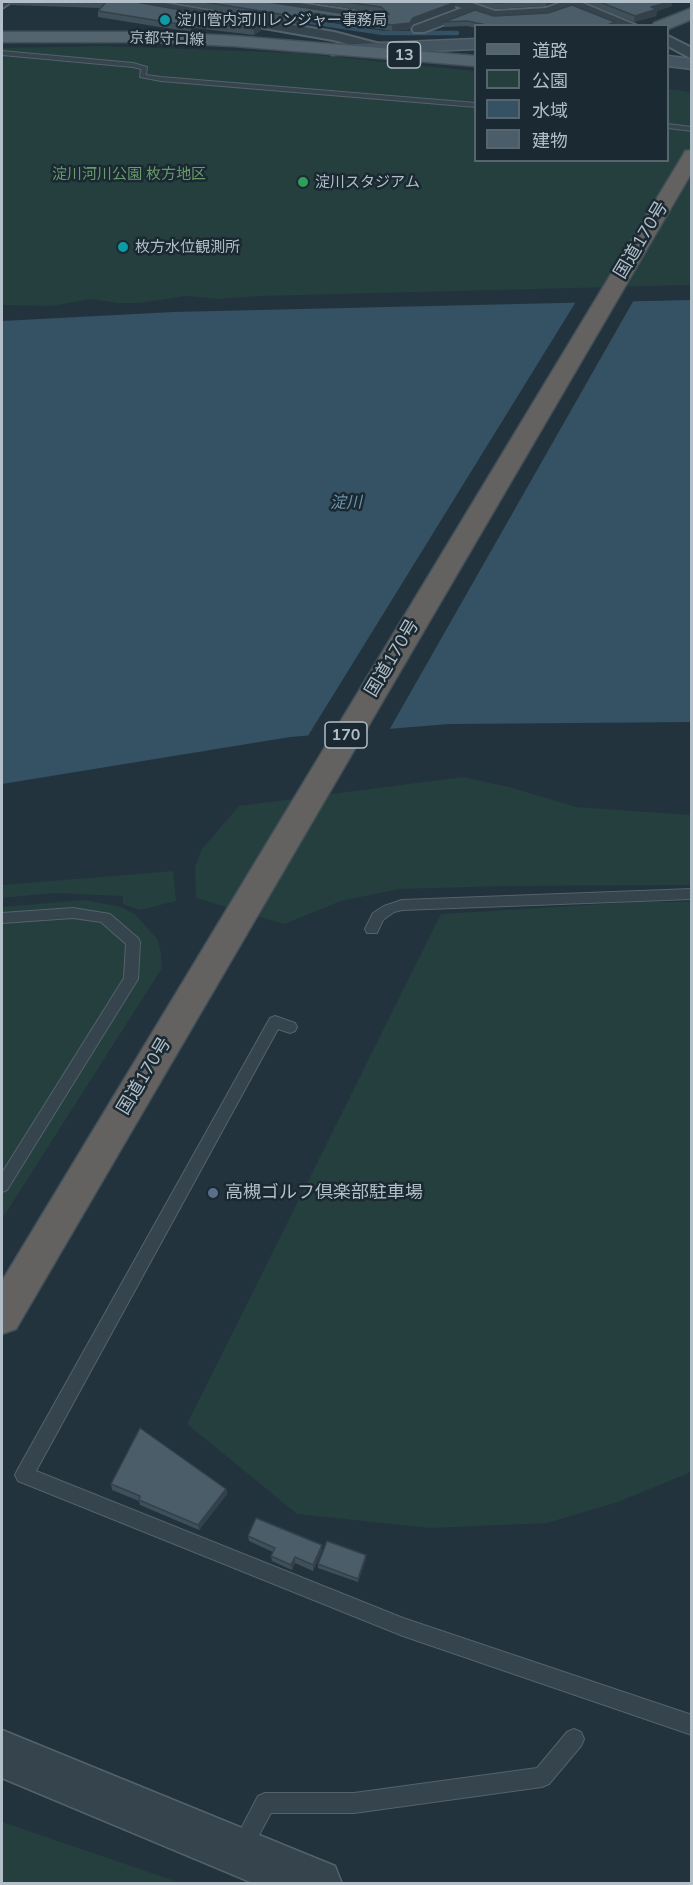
<!DOCTYPE html>
<html>
<head>
<meta charset="utf-8">
<style>
	body { margin:0 }
	#map { position:relative; width:693px; height:1885px; overflow:hidden; background:#22333e; font-family:Mulish,"Noto Sans JP",sans-serif }
	canvas { display:block }
	.frame { position:absolute; inset:0; border:3px solid #b2bfc9; pointer-events:none }
	.legend { position:absolute; left:474px; top:24px; width:195px; height:138px; box-sizing:border-box; background:#1b2932; border:2px solid #57656e; margin:0; padding:8px 10px; list-style:none; font-size:18px; color:#b2bfc9 }
	.legend li { display:flex; align-items:center; gap:12px; height:30px }
	.legend b { width:30px; border:2px solid #57656e }
</style>
</head>
<body>
<div id="map">
<canvas width="693" height="1885"></canvas>
<div class="frame"></div>
<ul class="legend">
<li><b style="height:8px;background:#54646e"></b>道路</li>
<li><b style="height:16px;background:#243f3d"></b>公園</li>
<li><b style="height:16px;background:#355265"></b>水域</li>
<li><b style="height:16px;background:#4b5d69"></b>建物</li>
</ul>
</div>
<script>
const context = document.querySelector('canvas').getContext('2d');
context.lineJoin = 'round';
function paint(path, color) { context.fillStyle = color; context.fill(path, 'evenodd'); }
const toPath = rows => new Path2D(rows.map(r => 'M' + r).join(''));
function trace(path, color, width, dash) { context.strokeStyle = color; context.lineWidth = width; context.lineCap = dash ? 'butt' : 'round'; context.setLineDash(dash || []); context.stroke(path); }
function write(font, color, halo, rows, align = 'center') {
  context.font = font + ' Mulish,"Noto Sans JP",sans-serif'; context.lineWidth = 5; context.setLineDash([]); context.textBaseline = 'middle'; context.strokeStyle = halo; context.fillStyle = color; for (const [text, x, y, turn = 0] of rows) {
    context.save(); context.translate(x, y); context.rotate((+turn || 0) * Math.PI / 180); context.textAlign = isNaN(turn) ? turn : align; if (halo) context.strokeText(text, 0, 0); context.fillText(text, 0, 0); context.restore();
  }
}
const green = toPath([
	[103,46,296,53,475,71,476,160,668,160,668,89,691,92,691,285,260,296,218,299,187,296,139,303,118,303,90,299,52,306,2,305,2,48],
	[463,777,509,787,576,807,691,815,691,885,505,886,399,889,341,901,284,924,196,898,195,867,202,849,239,806],
	[173,871,176,901,140,910,123,904,123,896,54,893,2,898,2,885],
	[85,900,121,907,136,915,157,939,161,953,162,968,2,1219,2,907],
	[636,902,691,902,691,1472,618,1502,547,1523,430,1528,297,1514,187,1424,441,914],
	[2,1822,181,1883,2,1883]
]);
const water = toPath([
	[691,300,691,722,449,724,290,737,2,784,2,321,173,312]
]);
const pier = toPath([
	[635,298,388,732,306,739,577,300]
]);
const stream = toPath([
	[581,11,607,2],
	[291,19,383,33,457,33]
]);
const service = toPath([
	[2,51,133,63,147,67,146,75,161,77,476,103,476,107,161,81,140,77,141,69,133,67,2,55,2,51],
	[668,124,692,127,692,131,668,128,668,124],
	[692,889,692,899,402,910,394,912,383,920,377,933,367,933,365,929,373,913,384,906,402,900,692,889],
	[73,908,110,914,138,938,140,942,138,979,7,1190,2,1192,2,1173,124,978,126,944,101,922,73,918,2,923,2,913,73,908],
	[275,1016,295,1023,297,1027,295,1031,290,1033,278,1029,36,1471,403,1618,692,1715,692,1735,403,1636,18,1481,15,1475,18,1469,270,1018,275,1016],
	[574,1729,581,1732,584,1739,581,1746,549,1784,542,1787,354,1813,271,1813,248,1855,241,1858,234,1855,231,1848,258,1796,265,1793,354,1793,537,1768,567,1732,574,1729]
]);
const minor = toPath([
	[2,2,11,2,2,8,2,2],
	[131,2,159,2,334,32,380,44,382,47,375,51,333,40,138,6,131,2],
	[263,2,293,2,380,15,387,19,380,23,270,6,263,2],
	[452,2,469,2,495,11,546,8,562,2,580,2,638,26,617,26,572,8,547,16,494,19,475,13,424,32,414,32,412,29,414,26,462,8,453,5,452,2],
	[668,36,692,48,692,59,668,46,668,36]
]);
const tertiary = toPath([
	[2,1730,335,1866,342,1884,255,1884,2,1778,2,1730]
]);
const secondary = toPath([
	[476,39,476,49,332,55,324,50,332,45,476,39],
	[668,56,692,59,692,69,668,66,668,56]
]);
const primary = toPath([
	[692,8,692,19,668,29,668,26,652,26,654,23,692,8],
	[2,32,150,32,234,36,476,56,476,66,234,46,150,42,2,42,2,32]
]);
const trunk = toPath([
	[692,150,692,172,16,1329,2,1334,2,1281,683,155,685,151,692,150]
]);
const wall = toPath([
	[9,2,136,2,261,30,254,35,195,28,191,32,185,31,98,17,98,11,100,8,10,5],
	[169,2,268,2,380,19,385,16,381,13,305,2,455,2,455,8,413,24,410,29,392,31,305,18,298,24],
	[474,2,557,2,546,6,495,9],
	[584,2,672,2,672,6,657,11,656,16,634,22],
	[494,16,615,26,476,26,476,28,467,26,444,27,444,22],
	[111,1484,226,1489,227,1494,199,1530,140,1505,139,1501,112,1490],
	[248,1536,322,1550,313,1571,295,1563,292,1570,272,1561,271,1556,273,1552,249,1541],
	[366,1559,358,1582,318,1568,318,1564]
]);
const shadedWall = toPath([
	[456,2,455,8,413,24,410,29,392,31,392,25],
	[546,2,557,2,546,6],
	[669,2,672,2,672,6,657,11,656,16,634,22,635,16,651,7],
	[305,12,305,18,298,24,298,17],
	[195,22,195,28,191,32,190,26],
	[261,24,261,30,254,35,254,29],
	[226,1489,227,1494,199,1530,198,1525],
	[322,1545,322,1550,313,1571,313,1565],
	[366,1555,366,1559,358,1582,358,1579],
	[295,1557,295,1563,292,1570,291,1565]
]);
const building = toPath([
	[77,2,136,2,261,24,254,29,195,22,190,26,185,25,98,11,106,2,77,2],
	[204,2,268,2,380,19,389,14,381,7,345,2,456,2,413,18,410,23,392,25,305,12,298,17,204,2],
	[492,2,515,2,496,3,492,2],
	[600,2,669,2,651,7,657,9,635,16,600,2],
	[572,5,615,22,605,26,491,26,467,21,444,22,475,10,494,16,548,13,572,5],
	[140,1428,226,1489,198,1525,139,1500,140,1496,111,1484,140,1428],
	[256,1518,322,1545,313,1565,295,1557,291,1565,271,1556,275,1548,248,1536,256,1518],
	[327,1541,366,1555,358,1579,318,1564,327,1541]
]);
const markers = [
	[165,20,6,"#0f9aa8"],
	[303,182,6,"#2e9e5b"],
	[123,247,6,"#0f9aa8"],
	[213,1193,6,"#5c6f8a"]
];
const farPoinames = [
	["淀川管内河川レンジャー事務局",177,20],
	["淀川スタジアム",315,182],
	["枚方水位観測所",135,247]
];
const farStreetnames = [
	["京都守口線",167,39,2]
];
const farParknames = [
	["淀川河川公園 枚方地区",129,174]
];
const shields = [
	[404,55,33],
	[346,735,42]
];
const shieldNames = [
	["13",404,55],
	["170",346,735]
];
const farWaternames = [
	["淀川",346,503,-1]
];
const streetNames = [
	["国道170号",641,240,-59],
	["国道170号",392,658,-59],
	["国道170号",144,1076,-59]
];
const poiNames = [
	["高槻ゴルフ倶楽部駐車場",225,1193]
];
paint(green, '#243f3d');
paint(water, '#355265');
paint(pier, '#22333e');
trace(stream, '#355265', 4.5);
trace(service, '#54626b', 2);
trace(minor, '#54626b', 4);
trace(tertiary, '#54626b', 3);
trace(secondary, '#54626b', 3);
trace(primary, '#425059', 3);
trace(trunk, '#414f58', 3);
paint(service, '#36444e');
paint(minor, '#36444e');
paint(tertiary, '#36444e');
paint(secondary, '#445461');
paint(primary, '#54646e');
paint(trunk, '#646260');
paint(wall, '#40505a');
paint(shadedWall, '#34414a');
paint(building, '#4b5d69');
trace(building, '#34414a', 1.5);
for (const [x, y, r, color] of markers) { const dot = new Path2D(); dot.arc(x, y, r, 0, 2 * Math.PI); context.fillStyle = color; context.fill(dot); trace(dot, '#1b2932', 2); }
write('15px', '#b2bfc9', '#1b2932', farPoinames, 'left');
write('15px', '#b2bfc9', '#1b2932', farStreetnames);
write('15px', '#689b6a', '#1b2932', farParknames);
for (const [x, y, w] of shields) { const box = new Path2D(); box.roundRect(x - w / 2, y - 13, w, 26, 4.5); context.fillStyle = '#1b2932'; context.fill(box); trace(box, '#b2bfc9', 1.5); }
write('bold 16px', '#b2bfc9', null, shieldNames);
write('italic 16px', '#7096ad', '#1b2932', farWaternames);
write('18px', '#b2bfc9', '#1b2932', streetNames);
write('18px', '#b2bfc9', '#1b2932', poiNames, 'left');
</script>
</body>
</html>
